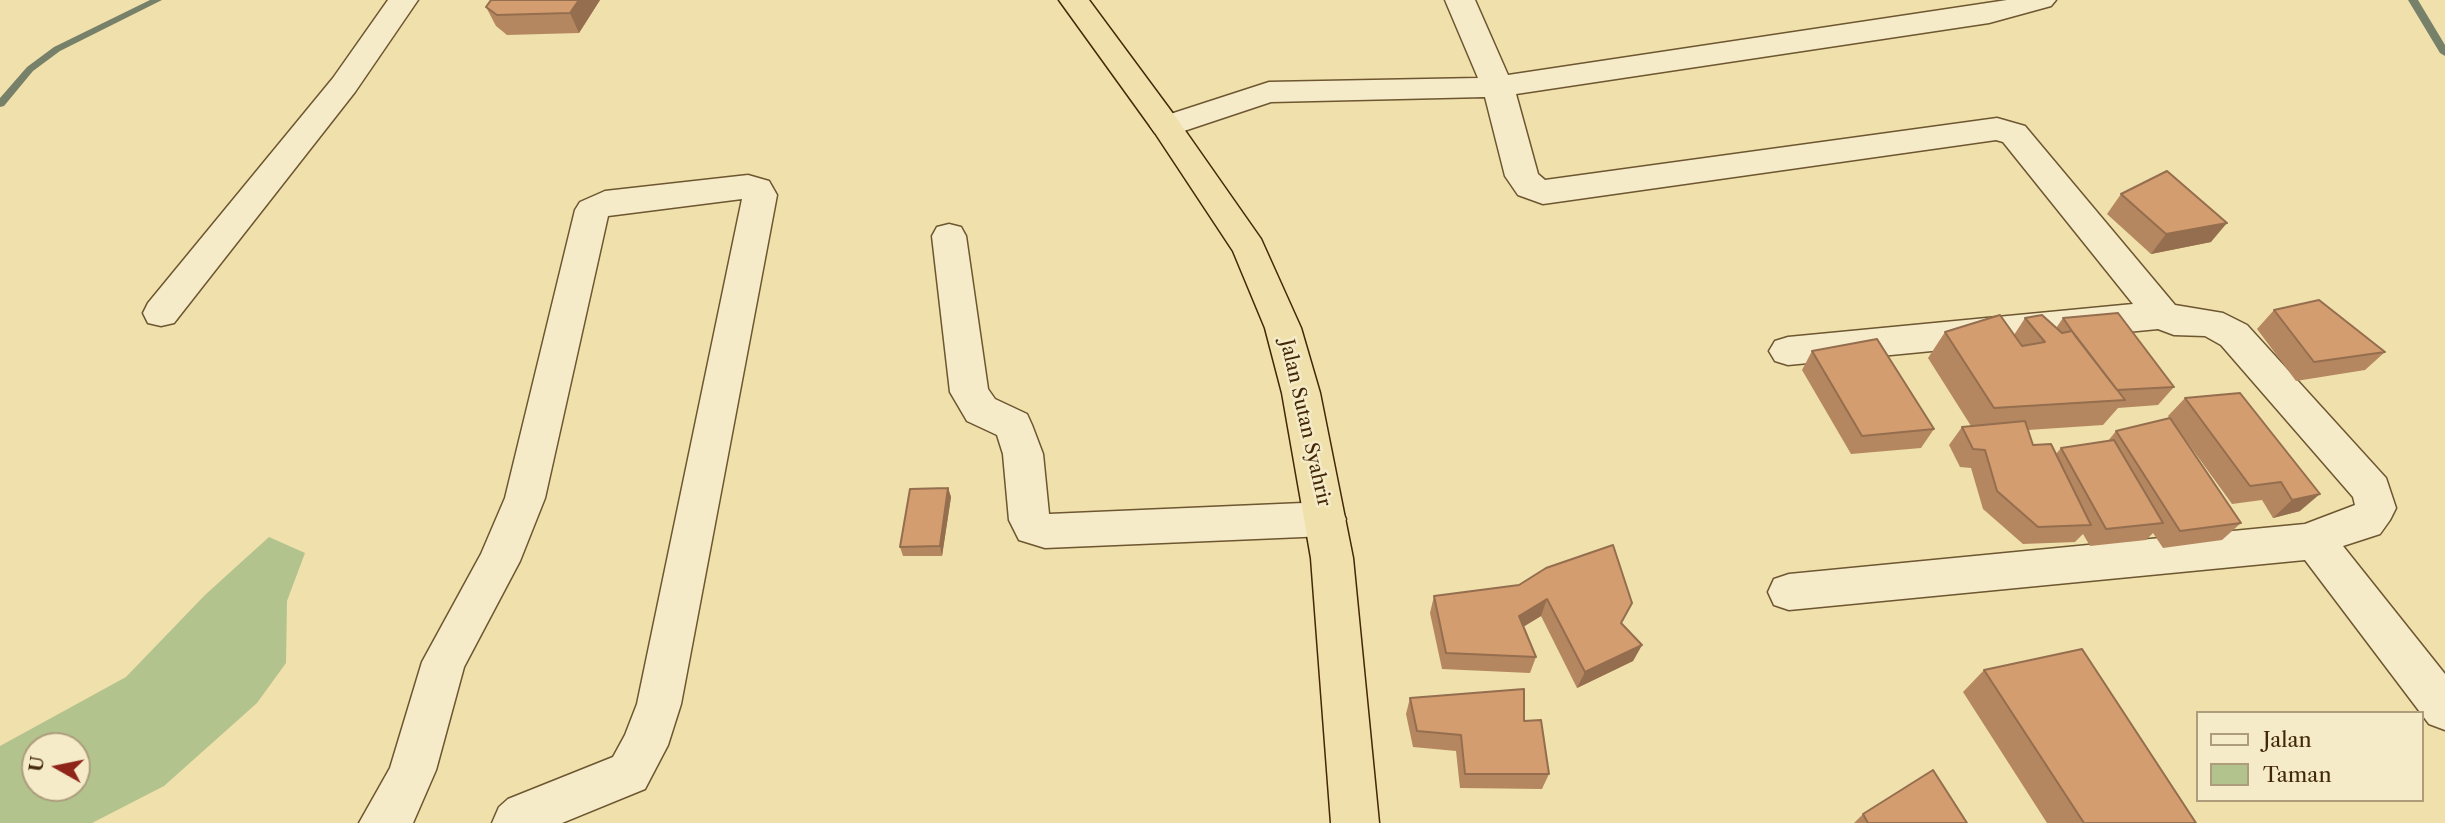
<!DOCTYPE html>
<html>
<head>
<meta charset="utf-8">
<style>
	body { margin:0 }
	#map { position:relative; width:2445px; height:823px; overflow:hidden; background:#efe0ac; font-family:"Libre Caslon Text",serif }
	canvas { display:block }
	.legend { position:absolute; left:2196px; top:711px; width:228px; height:91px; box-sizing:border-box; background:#f5ebc9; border:2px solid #ad9d7b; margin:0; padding:9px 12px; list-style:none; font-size:21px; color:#422806 }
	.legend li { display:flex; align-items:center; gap:14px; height:35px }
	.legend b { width:35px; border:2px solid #ad9d7b }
	.north { position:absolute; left:21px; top:732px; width:70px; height:70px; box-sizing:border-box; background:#f5ebc9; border:2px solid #ad9d7b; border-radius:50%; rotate:279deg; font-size:19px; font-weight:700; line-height:28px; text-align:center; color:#422806 }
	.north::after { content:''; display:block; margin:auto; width:24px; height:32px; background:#8f2418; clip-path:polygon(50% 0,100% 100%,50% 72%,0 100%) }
</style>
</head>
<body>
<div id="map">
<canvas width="2445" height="823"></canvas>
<ul class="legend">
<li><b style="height:9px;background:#f5ebc9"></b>Jalan</li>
<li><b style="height:19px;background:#b2c38e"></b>Taman</li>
</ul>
<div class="north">U</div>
</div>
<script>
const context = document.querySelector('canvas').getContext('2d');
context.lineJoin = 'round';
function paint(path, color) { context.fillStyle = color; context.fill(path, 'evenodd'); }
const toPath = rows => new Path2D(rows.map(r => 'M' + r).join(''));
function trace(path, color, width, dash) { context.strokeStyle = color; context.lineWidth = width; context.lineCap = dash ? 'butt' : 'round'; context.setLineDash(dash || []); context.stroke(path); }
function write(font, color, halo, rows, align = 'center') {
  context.font = font + ' "Libre Caslon Text",serif'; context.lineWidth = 5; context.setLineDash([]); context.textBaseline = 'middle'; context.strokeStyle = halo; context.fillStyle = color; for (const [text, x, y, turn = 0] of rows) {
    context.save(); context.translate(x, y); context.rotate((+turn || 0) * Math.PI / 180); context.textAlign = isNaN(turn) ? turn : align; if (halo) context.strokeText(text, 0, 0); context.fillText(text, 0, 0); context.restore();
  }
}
const green = toPath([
	[269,537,305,553,287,601,286,663,257,703,164,786,92,823,0,823,0,746,126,677,205,595],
	[35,746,77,746,77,788,35,788]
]);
const stream = toPath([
	[150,0,162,0,60,51,33,71,4,106,0,107,0,98,27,67,54,47,150,0],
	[2408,0,2418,0,2445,45,2445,56,2440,53,2408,0]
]);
const street = toPath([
	[388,0,418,0,355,92,174,323,161,326,148,323,143,313,148,303,333,78,388,0],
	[1445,0,1475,0,1508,75,2007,0,2056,0,2051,6,1989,23,1516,94,1538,174,1545,180,1997,118,2025,126,2175,305,2223,313,2247,325,2386,478,2396,508,2390,520,2380,534,2343,546,2445,674,2445,730,2429,724,2305,560,1789,610,1774,605,1768,592,1774,579,1789,574,2305,524,2355,505,2353,497,2221,345,2205,336,2174,335,2158,329,1788,365,1775,361,1769,351,1775,341,1788,337,2133,304,2003,142,1996,140,1543,204,1518,195,1505,176,1485,97,1271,102,1166,137,1155,133,1150,126,1155,119,1269,82,1478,78,1445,0],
	[748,175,769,181,777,195,681,704,668,745,645,789,562,823,492,823,499,807,508,799,613,757,625,735,637,704,742,199,608,216,545,498,520,561,464,667,436,770,413,823,359,823,390,768,422,662,481,554,505,498,575,210,580,202,605,191,748,175],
	[949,224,961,227,966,236,988,389,995,399,1027,414,1032,425,1043,454,1049,514,1326,502,1340,507,1346,519,1340,531,1326,536,1045,548,1019,540,1009,520,1003,454,997,435,967,421,950,392,932,236,937,227,949,224]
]);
const highway = toPath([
	[1059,0,1089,0,1177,119,1261,239,1301,328,1320,393,1353,558,1379,823,1331,823,1311,558,1282,393,1265,328,1233,251,1155,133,1059,0]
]);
const wall = toPath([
	[600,0,579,33,507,35,496,26,486,7],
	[2121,194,2211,242,2151,254,2107,214],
	[2274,310,2385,352,2365,370,2296,381,2257,329],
	[2025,318,2056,328,2063,318,2174,387,2158,405,2118,408,2103,425,2028,430,2033,445,2056,454,2061,448,2108,441,2116,431,2170,419,2168,416,2185,398,2240,393,2300,511,2273,518,2262,500,2232,504,2177,428,2241,523,2222,540,2163,548,2153,533,2146,540,2090,546,2083,534,2075,542,2023,544,1983,509,1971,468,1960,467,1949,445,1962,427,1971,426,1928,358,1945,332,2014,335],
	[1812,351,1934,429,1921,448,1851,454,1802,370],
	[948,488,951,497,942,556,903,556,900,547],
	[1519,585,1622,624,1642,645,1633,661,1577,688,1541,616,1523,627,1536,657,1530,673,1442,669,1430,613,1434,596],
	[1984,670,2196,823,2047,823,1963,692],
	[1410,698,1524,721,1549,774,1542,789,1460,788,1456,751,1413,747,1406,714],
	[1863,814,1967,823,1854,823]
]);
const shadedWall = toPath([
	[579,0,600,0,579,33,570,13],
	[2227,223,2211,242,2151,254,2166,234],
	[948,488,951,497,942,556,940,546],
	[2320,494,2300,511,2273,518,2292,500],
	[1547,599,1541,616,1513,633,1519,616],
	[1642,645,1633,661,1577,688,1585,672]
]);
const building = toPath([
	[491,0,579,0,570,13,497,15,486,7,491,0],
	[2167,171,2227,223,2166,234,2121,194,2167,171],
	[2319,300,2385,352,2314,362,2274,310,2319,300],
	[2118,313,2174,387,2117,390,2076,337,2063,318,2118,313],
	[2000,315,2022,346,2045,342,2025,318,2042,315,2062,333,2072,331,2125,400,1994,408,1945,332,2000,315],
	[1877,339,1934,429,1862,436,1812,351,1877,339],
	[2240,393,2320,494,2292,500,2281,482,2250,486,2185,398,2240,393],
	[2170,418,2241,523,2180,531,2116,431,2170,418],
	[2025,421,2033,445,2051,444,2091,525,2038,527,1997,491,1985,450,1973,449,1962,427,2025,421],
	[2114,440,2163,523,2106,529,2061,448,2114,440],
	[948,488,940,546,900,547,910,489,948,488],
	[1613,545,1632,603,1621,623,1642,645,1585,672,1547,599,1519,616,1536,657,1446,653,1434,596,1519,585,1546,568,1613,545],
	[2082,649,2196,823,2084,823,1984,670,2082,649],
	[1524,689,1524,721,1541,720,1549,774,1465,774,1461,735,1417,731,1410,698,1524,689],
	[1933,770,1967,823,1868,823,1863,814,1933,770]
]);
const streetNames = [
	["Jalan Sutan Syahrir",1305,423,77]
];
paint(green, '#b2c38e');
paint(stream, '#77816a');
trace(street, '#6d5630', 3);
trace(highway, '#422806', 3);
paint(street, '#f5ebc9');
paint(highway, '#efe0ac');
paint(wall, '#b58760');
paint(shadedWall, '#946e4e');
paint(building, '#d39d70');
trace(building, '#946e4e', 2);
write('19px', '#422806', '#f5ebc9', streetNames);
</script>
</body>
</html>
